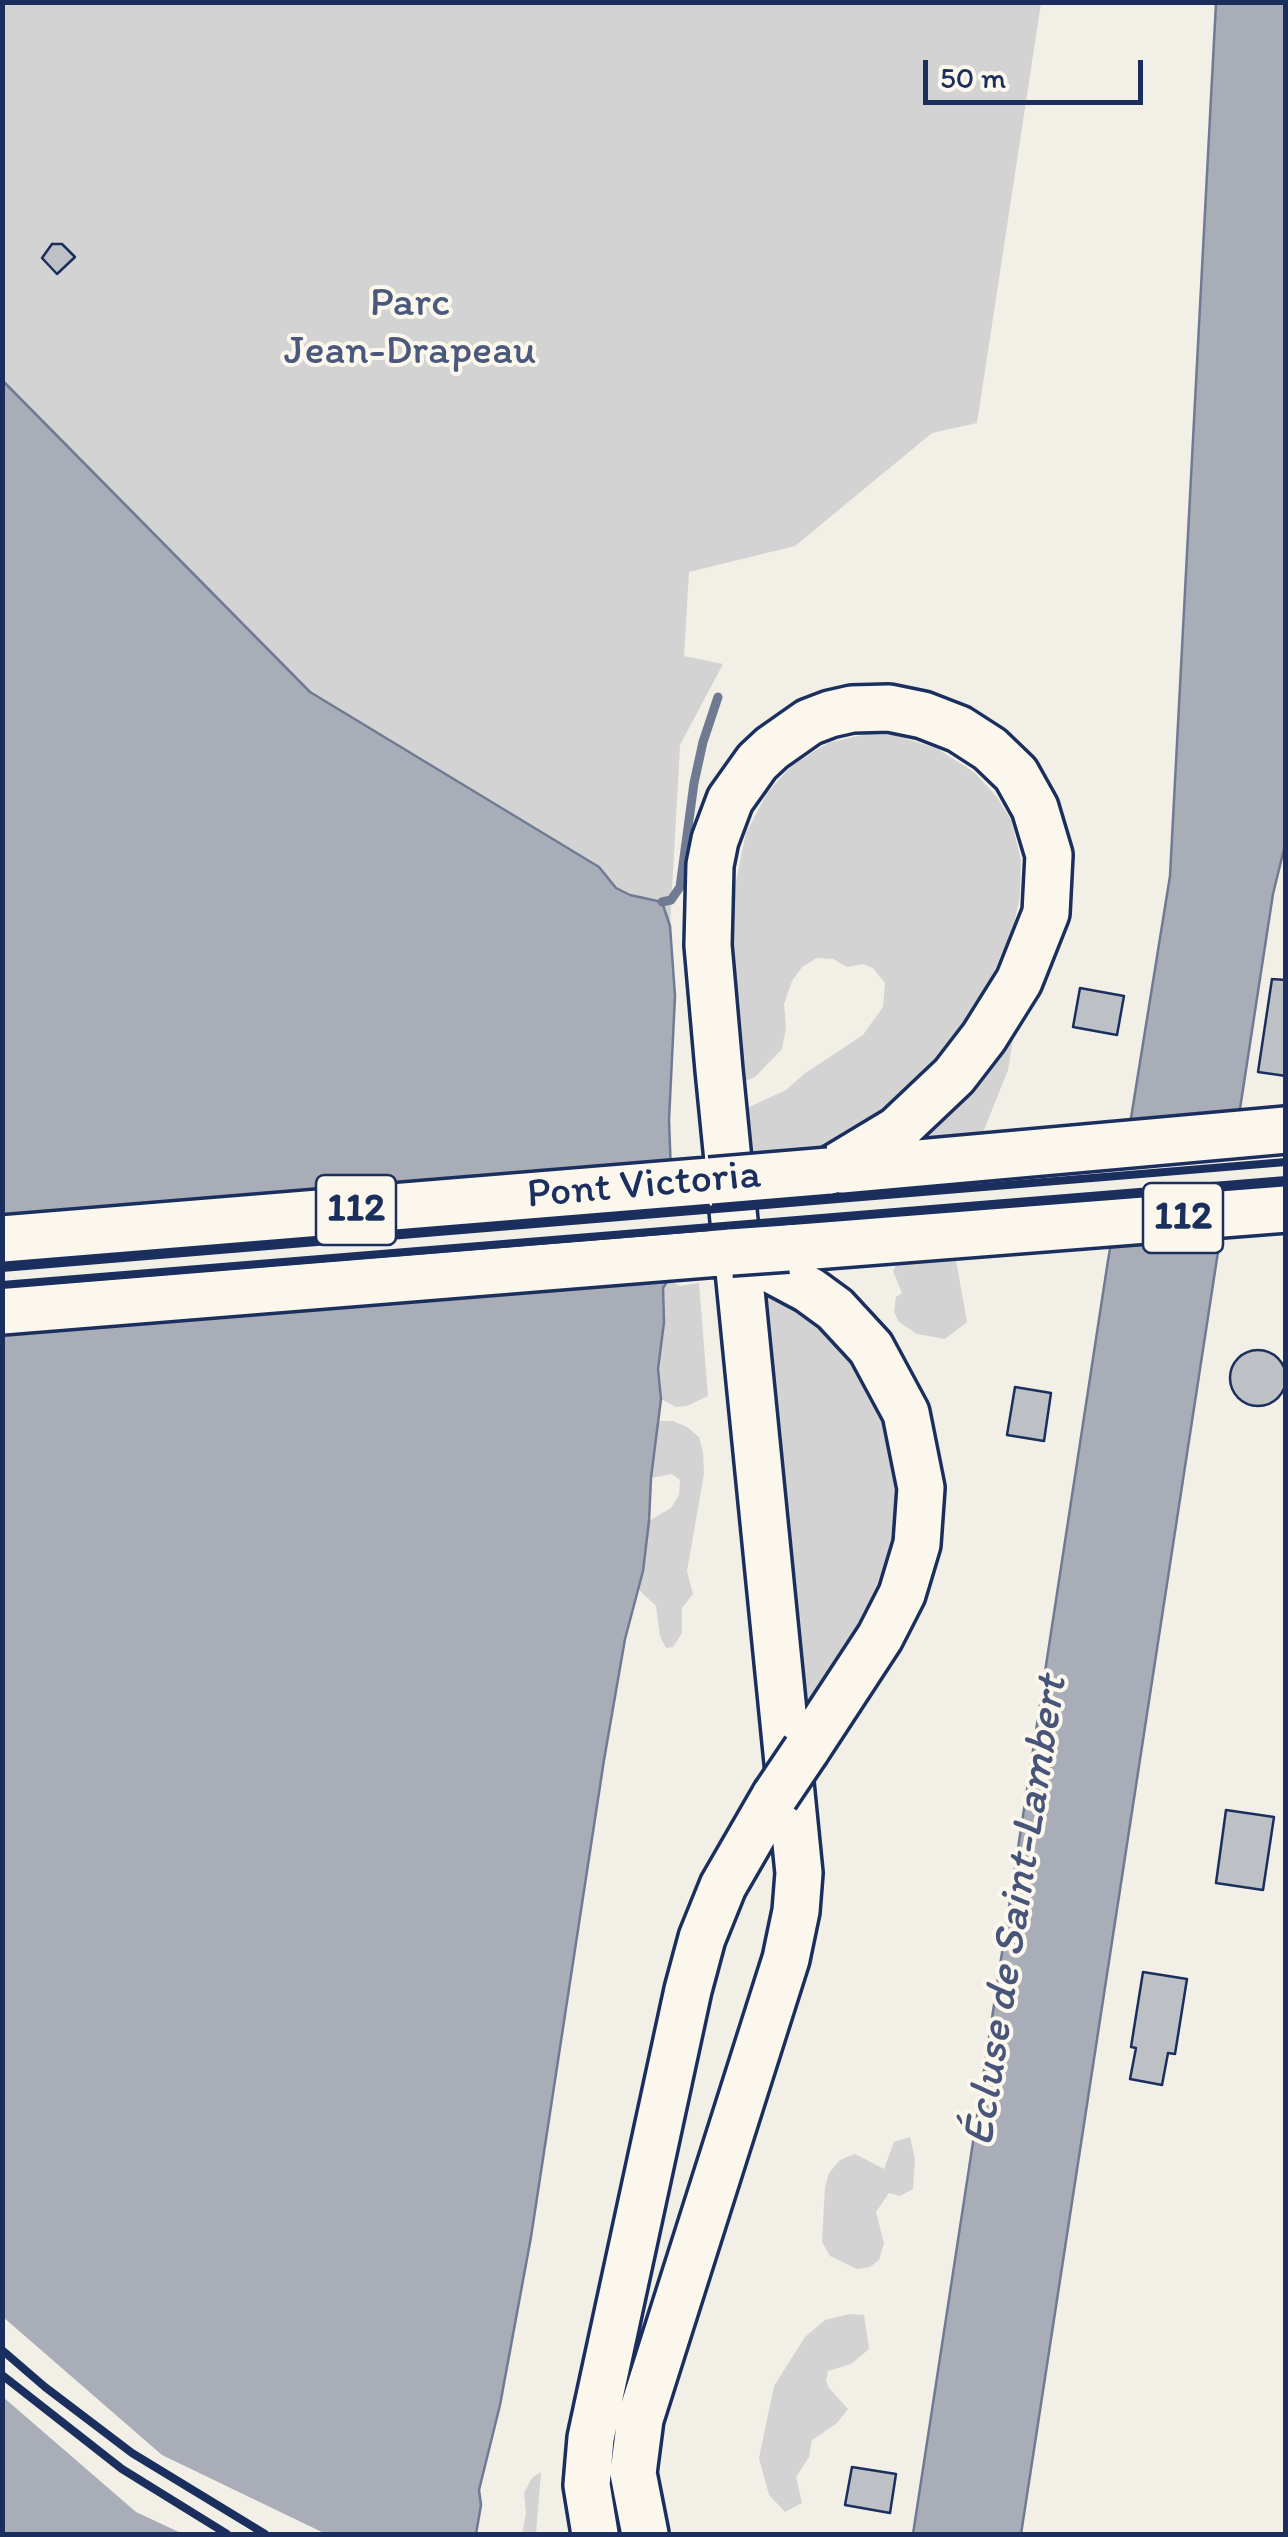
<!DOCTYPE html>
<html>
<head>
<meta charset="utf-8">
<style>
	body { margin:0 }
	#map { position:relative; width:1288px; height:2537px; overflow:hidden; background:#f2efe6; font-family:Itim,sans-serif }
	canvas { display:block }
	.frame { position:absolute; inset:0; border:5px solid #1b2f5e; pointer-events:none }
	.scale { position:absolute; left:923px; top:60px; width:220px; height:45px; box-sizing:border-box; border:5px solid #1b2f5e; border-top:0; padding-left:12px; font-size:30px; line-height:35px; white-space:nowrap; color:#1b2f5e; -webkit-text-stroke:8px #fbf7ec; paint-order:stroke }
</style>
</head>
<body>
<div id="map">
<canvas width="1288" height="2537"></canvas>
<div class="frame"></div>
<div class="scale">50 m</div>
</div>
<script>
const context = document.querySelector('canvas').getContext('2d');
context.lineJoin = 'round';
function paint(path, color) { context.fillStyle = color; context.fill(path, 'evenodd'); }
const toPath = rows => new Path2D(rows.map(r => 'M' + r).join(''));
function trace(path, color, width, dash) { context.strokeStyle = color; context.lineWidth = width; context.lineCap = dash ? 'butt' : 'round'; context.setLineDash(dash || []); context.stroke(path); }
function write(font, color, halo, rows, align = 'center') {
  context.font = font + ' Itim,sans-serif'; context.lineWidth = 8; context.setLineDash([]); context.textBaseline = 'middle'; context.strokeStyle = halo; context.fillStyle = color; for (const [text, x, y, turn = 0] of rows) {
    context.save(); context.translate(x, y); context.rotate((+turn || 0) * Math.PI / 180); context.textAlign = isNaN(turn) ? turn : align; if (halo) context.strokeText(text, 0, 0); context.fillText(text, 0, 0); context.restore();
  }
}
const green = toPath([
	[2,3,1041,3,977,423,932,433,795,546,689,572,684,656,723,664,680,745,670,926,645,900,616,888,599,867,310,692,3,380],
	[866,734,894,735,936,748,974,772,997,797,1011,820,1021,860,1020,895,1014,924,980,1005,920,1088,832,1147,748,1166,743,1110,786,1090,804,1074,863,1035,883,1007,885,983,873,968,863,964,847,967,833,959,817,958,802,967,792,981,784,1004,786,1028,782,1049,755,1077,738,1084,729,961,731,905,746,833,767,793,792,765,828,743],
	[1013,1039,1008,1070,978,1145,894,1153,956,1106],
	[954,1249,967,1322,945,1339,917,1334,899,1322,894,1312,896,1297,902,1293,893,1271,897,1263,917,1261,920,1251],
	[668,1280,680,1286,699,1283,708,1396,687,1406,676,1407,661,1399,658,1369,664,1322,663,1287],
	[760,1283,778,1289,846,1344,889,1420,901,1488,893,1559,874,1606,803,1720],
	[658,1421,673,1421,687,1427,699,1437,703,1452,704,1474,687,1571,693,1594,682,1608,682,1633,673,1647,666,1648,660,1636,656,1606,638,1589,649,1521,671,1508,679,1495,680,1480,672,1474,651,1478],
	[910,2137,915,2159,913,2189,900,2196,889,2193,876,2212,884,2243,879,2260,870,2267,857,2269,830,2256,822,2242,825,2187,829,2173,840,2160,855,2154,884,2169,894,2142],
	[850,2314,864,2315,869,2349,851,2364,828,2371,826,2381,829,2388,848,2409,836,2424,812,2440,809,2457,796,2477,802,2503,785,2512,769,2495,759,2458,774,2386,805,2337,825,2320],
	[541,2472,536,2534,522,2534,526,2513,524,2493,532,2478]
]);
const water = toPath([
	[1216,3,1285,3,1285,845,1273,894,1021,2534,913,2534,1107,1267,1170,876,1216,3],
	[2,380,310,692,599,867,616,888,630,895,662,902,670,926,675,996,669,1120,674,1255,673,1272,663,1288,664,1322,658,1369,661,1399,651,1478,649,1521,643,1571,625,1639,604,1760,531,2237,500,2405,479,2490,481,2505,476,2534,3,2534,2,380]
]);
const pier = toPath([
	[1243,1122,1227,1227,1107,1237,1124,1132],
	[676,1173,679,1255,3,1326,3,1229],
	[3,2317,162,2455,326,2534,183,2534,136,2512,3,2397]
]);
const stream = toPath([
	[662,902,671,900,680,887,694,783,703,742,718,697]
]);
const building = toPath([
	[52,244,62,244,75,257,57,274,42,258,52,244],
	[1272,979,1286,980,1286,1076,1258,1072,1272,979],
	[1080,988,1124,996,1117,1035,1073,1027,1080,988],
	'1230 1378a28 28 0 1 1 56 0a28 28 0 1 1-56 0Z',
	[1015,1387,1051,1393,1044,1441,1007,1435,1015,1387],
	[1226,1810,1274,1817,1263,1890,1216,1883,1226,1810],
	[1143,1972,1187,1979,1175,2054,1168,2053,1162,2085,1130,2079,1136,2048,1131,2047,1143,1972],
	[852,2467,896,2474,890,2513,845,2505,852,2467]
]);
const primary = toPath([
	[841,1170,1286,1130],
	[2,1239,710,1181],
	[788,1248,1286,1209],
	[764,1266,809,1290,835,1309,871,1348,906,1413,921,1488,917,1544,902,1594,880,1637,806,1750],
	[2,1311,731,1252],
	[595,2534,587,2485,591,2438,688,1990,702,1938,723,1886,775,1796],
	[645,2534,633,2473,640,2419,786,1959,796,1911,799,1873,719,1070,708,945,710,865,715,840,730,800,757,762,772,748,809,722,830,714,852,709,889,708,923,715,959,729,990,749,1016,774,1035,808,1049,855,1046,913,1019,981,984,1037,954,1076,897,1130,829,1171]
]);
const rail = toPath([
	[2,1268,1286,1162],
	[2,1285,1286,1180],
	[2,2350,45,2387,132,2453,265,2534],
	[2,2375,122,2469,227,2534]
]);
const primaryBridge = toPath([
	[710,1181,829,1171],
	[731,1252,788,1248],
	[775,1796,806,1750]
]);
const shields = [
	[356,1210,80],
	[1183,1218,80]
];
const shieldNames = [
	["112",356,1210],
	["112",1183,1218]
];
const parkNames = [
	["Parc",410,304],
	["Jean-Drapeau",410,352]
];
const streetNames = [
	["Pont Victoria",644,1186,-5]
];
const waterNames = [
	["Écluse de Saint-Lambert",1017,1911,-81]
];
paint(green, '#d2d3d2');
paint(water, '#a9adb7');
trace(water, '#707b93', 2.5);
paint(pier, '#f2efe6');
trace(stream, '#707b93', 9);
paint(building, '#bdc0c4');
trace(building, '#1b2f5e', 2.5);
trace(primary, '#1b2f5e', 52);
trace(primary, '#fbf7ec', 45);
trace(rail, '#1b2f5e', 8);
trace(primaryBridge, '#1b2f5e', 52, []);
trace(primaryBridge, '#fbf7ec', 45);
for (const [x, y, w] of shields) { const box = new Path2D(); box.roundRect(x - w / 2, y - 35, w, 70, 8); context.fillStyle = '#fbf7ec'; context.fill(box); trace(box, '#1b2f5e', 2.5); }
write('bold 40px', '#1b2f5e', null, shieldNames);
write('42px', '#49587b', '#fbf7ec', parkNames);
write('42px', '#1b2f5e', '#fbf7ec', streetNames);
write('italic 45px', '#465579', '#fbf7ec', waterNames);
</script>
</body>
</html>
